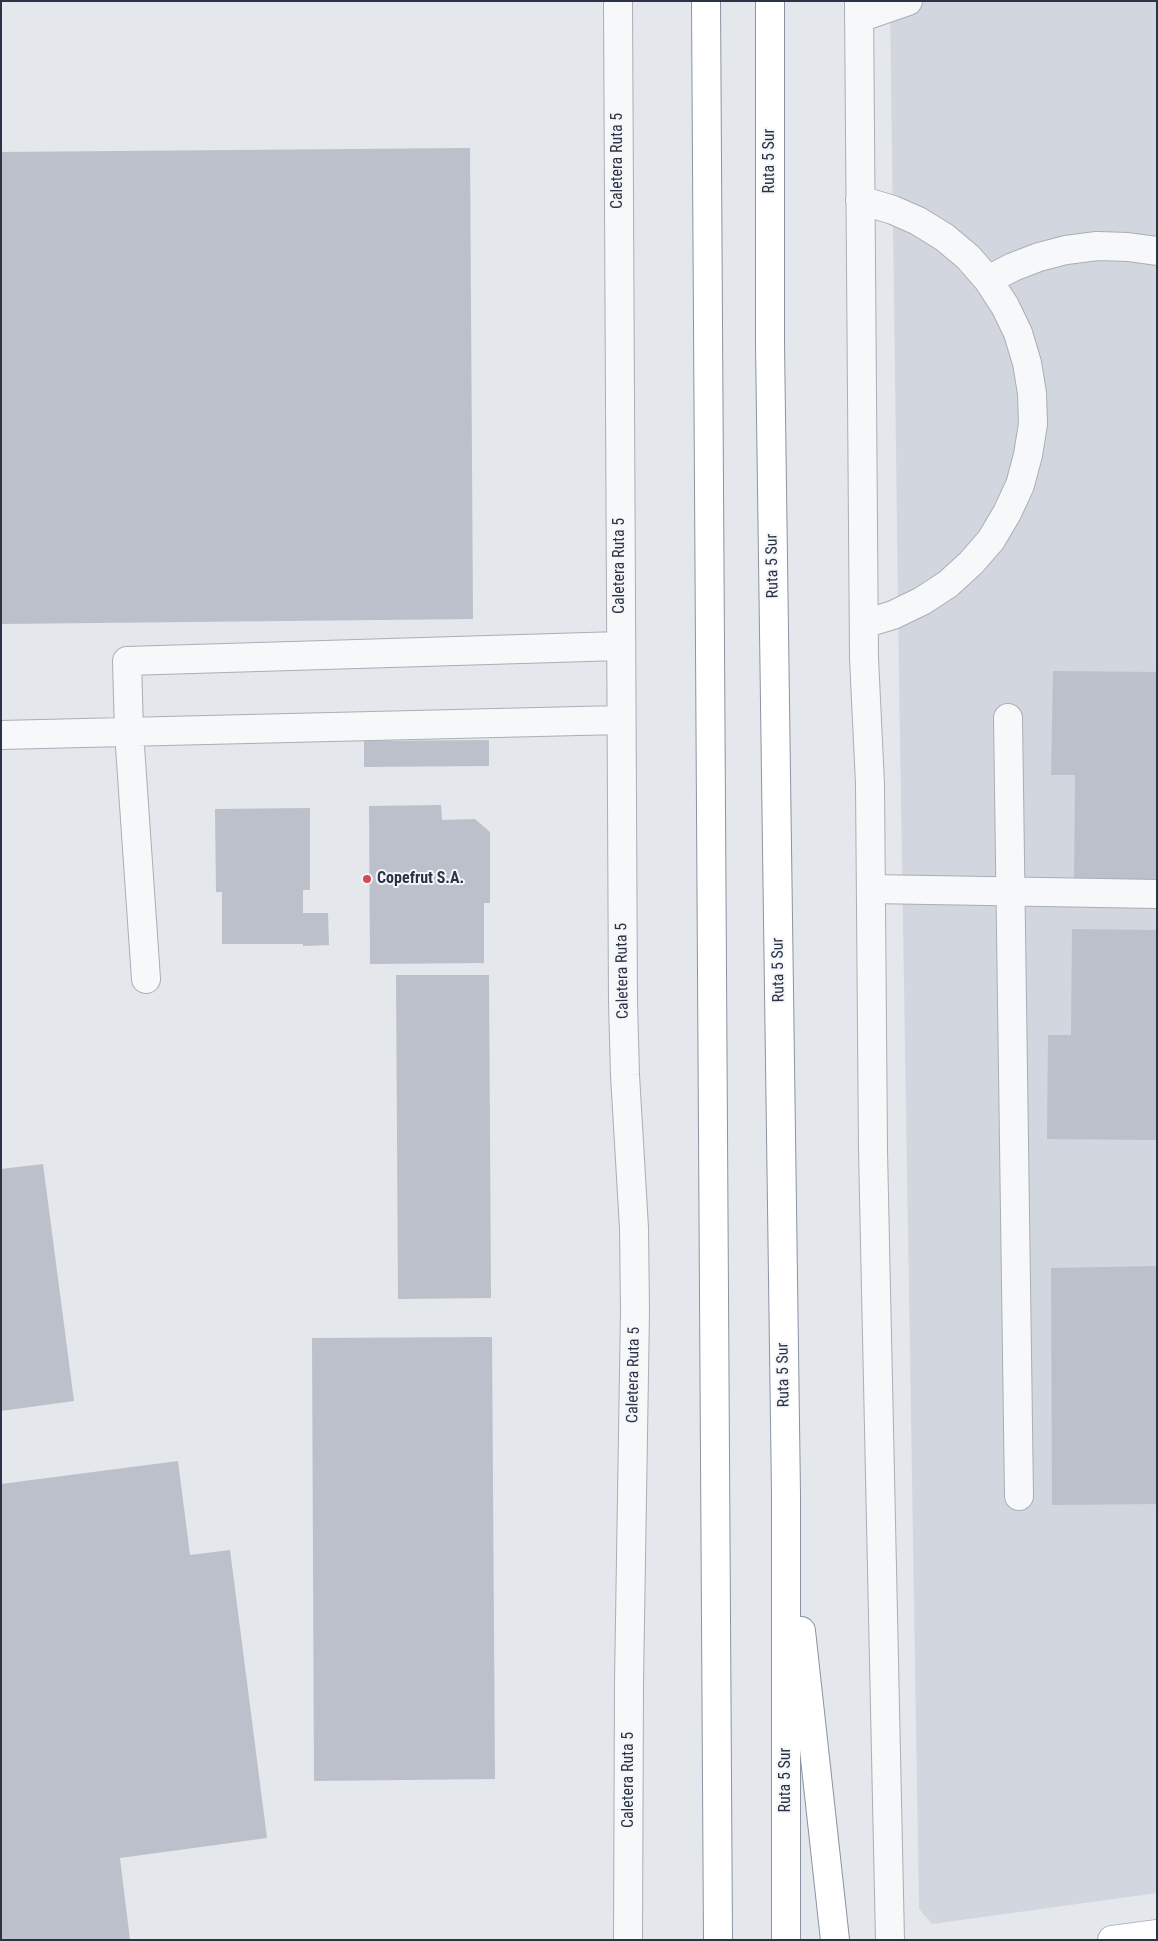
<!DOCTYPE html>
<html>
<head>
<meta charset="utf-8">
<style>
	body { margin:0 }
	#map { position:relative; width:1158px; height:1941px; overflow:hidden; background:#e4e7ec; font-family:"Roboto Condensed",sans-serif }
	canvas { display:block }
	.frame { position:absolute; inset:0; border:2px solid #2b3445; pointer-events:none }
</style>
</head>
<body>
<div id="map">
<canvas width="1158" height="1941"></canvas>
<div class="frame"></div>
</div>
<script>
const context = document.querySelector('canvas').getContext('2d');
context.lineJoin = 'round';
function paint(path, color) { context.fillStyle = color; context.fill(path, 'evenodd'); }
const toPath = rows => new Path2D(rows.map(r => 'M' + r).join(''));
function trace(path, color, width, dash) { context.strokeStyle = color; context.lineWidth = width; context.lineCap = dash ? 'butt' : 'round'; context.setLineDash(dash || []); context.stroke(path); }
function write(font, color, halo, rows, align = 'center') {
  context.font = font + ' "Roboto Condensed",sans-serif'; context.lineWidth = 4; context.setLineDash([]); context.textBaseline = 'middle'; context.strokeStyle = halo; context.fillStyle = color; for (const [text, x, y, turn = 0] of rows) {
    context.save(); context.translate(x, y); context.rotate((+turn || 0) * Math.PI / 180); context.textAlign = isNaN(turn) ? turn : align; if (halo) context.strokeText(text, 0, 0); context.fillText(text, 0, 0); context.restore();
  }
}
const built = toPath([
	[890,1,1157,1,1157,1893,932,1924,919,1909,899,677]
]);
const building = toPath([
	[470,148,473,619,1,624,1,152],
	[1053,671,1157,672,1157,879,1074,879,1075,775,1051,775],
	[489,740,489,766,364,767,364,741],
	[441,805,442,820,475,819,490,832,490,903,484,903,484,963,370,964,369,806],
	[310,808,310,890,303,890,303,913,328,913,329,945,303,946,303,944,222,944,222,892,216,892,215,809],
	[1072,929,1157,930,1157,1140,1047,1139,1048,1035,1071,1035],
	[396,975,489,975,491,1298,398,1299],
	[43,1164,74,1401,1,1411,1,1169],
	[1157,1266,1157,1504,1052,1505,1051,1268],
	[492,1337,495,1779,314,1781,312,1338],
	[178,1461,190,1555,230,1550,267,1838,120,1858,130,1940,1,1940,1,1484]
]);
const minor = toPath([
	[618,1,623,1002,625,1075,634,1228,635,1311,629,1682,628,1940],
	[859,1,864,658,870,784,873,1150,890,1940],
	[859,18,908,1],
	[860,200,893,210,918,221,944,237,968,257,988,280,1005,306,1018,333,1027,363,1032,393,1033,424,1028,455,1020,485,1007,513,991,540,971,563,948,584,922,601,893,615,864,624],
	[988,280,1013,267,1039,257,1066,250,1097,246,1128,247,1157,251],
	[1008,718,1019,1496],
	[1,735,620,720],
	[872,889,1157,894],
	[146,979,129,732,127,661,620,646]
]);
const major = toPath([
	[1112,1940,1157,1934]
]);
const highway = toPath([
	[706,1,718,1940],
	[770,1,770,344,786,1493,786,1940],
	[801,1631,835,1940]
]);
const markers = [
	[367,879,5,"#d1495b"]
];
const streetNames = [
	["Caletera Ruta 5",618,161,-90],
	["Ruta 5 Sur",770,161,-90],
	["Caletera Ruta 5",620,566,-90],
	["Ruta 5 Sur",773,566,-91],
	["Ruta 5 Sur",779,970,-91],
	["Caletera Ruta 5",623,971,-91],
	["Caletera Ruta 5",634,1375,-89],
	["Ruta 5 Sur",784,1375,-91],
	["Caletera Ruta 5",629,1780,-90],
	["Ruta 5 Sur",786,1780,-90]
];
const poiNames = [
	["Copefrut S.A.",377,879]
];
paint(built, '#d2d6de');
paint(building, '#bbc0ca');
trace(minor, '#a9aeb7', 30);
trace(major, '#a3abb8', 30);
trace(highway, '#8b94a3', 30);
trace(minor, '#f7f8fa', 28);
trace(major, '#fff', 28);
trace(highway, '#fff', 28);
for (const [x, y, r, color] of markers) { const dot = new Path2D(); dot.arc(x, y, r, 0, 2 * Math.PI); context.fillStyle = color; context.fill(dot); trace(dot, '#f4f6f9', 2); }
write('16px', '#2b3445', '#f4f6f9', streetNames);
write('bold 16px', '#2b3445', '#f4f6f9', poiNames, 'left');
</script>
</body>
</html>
